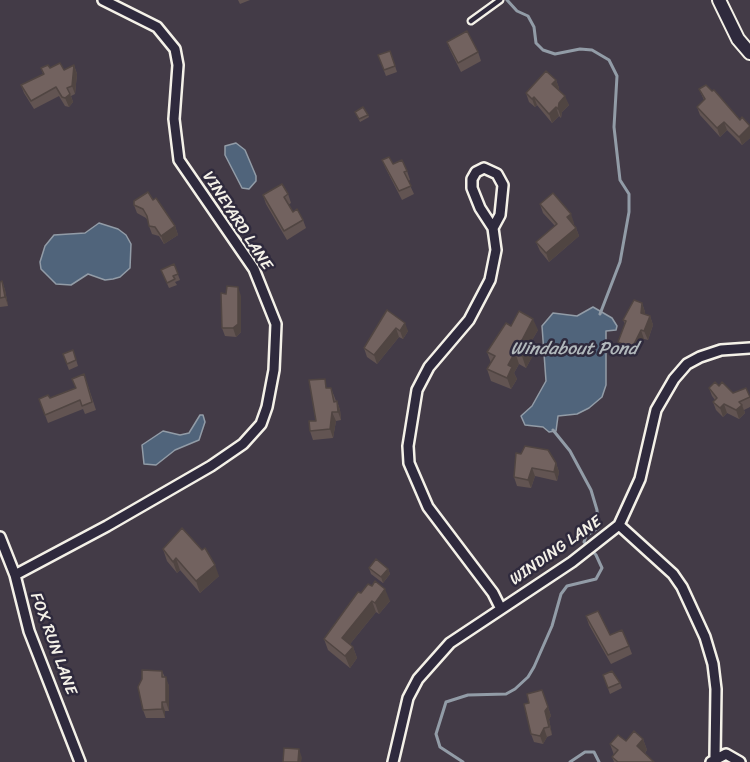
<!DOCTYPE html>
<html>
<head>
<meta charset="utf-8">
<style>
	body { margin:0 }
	canvas { display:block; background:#433b47 }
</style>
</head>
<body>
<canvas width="750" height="762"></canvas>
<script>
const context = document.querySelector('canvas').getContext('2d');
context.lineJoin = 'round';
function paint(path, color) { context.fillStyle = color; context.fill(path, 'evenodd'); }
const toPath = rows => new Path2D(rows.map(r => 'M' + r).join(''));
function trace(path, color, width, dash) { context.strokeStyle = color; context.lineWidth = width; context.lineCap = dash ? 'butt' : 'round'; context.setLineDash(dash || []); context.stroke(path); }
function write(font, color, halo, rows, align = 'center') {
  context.font = font + ' Sriracha,sans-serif'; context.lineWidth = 5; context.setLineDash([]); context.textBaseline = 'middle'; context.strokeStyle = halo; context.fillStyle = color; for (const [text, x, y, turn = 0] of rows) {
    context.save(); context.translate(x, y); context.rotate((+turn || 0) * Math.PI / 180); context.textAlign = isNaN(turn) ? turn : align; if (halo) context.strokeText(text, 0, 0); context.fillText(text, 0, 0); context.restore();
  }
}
const water = toPath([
	[236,143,245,150,256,176,256,181,249,189,242,188,225,155,225,146,236,143],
	[99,223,118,229,126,235,131,244,130,268,120,277,113,279,105,280,88,274,71,285,56,284,41,269,40,262,45,246,54,235,85,233,99,223],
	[593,307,612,318,617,326,616,330,606,331,606,385,602,397,589,408,577,414,558,416,556,431,549,432,543,427,525,425,521,416,532,406,546,381,542,326,553,313,577,316,593,307],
	[200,415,203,415,205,422,199,440,175,450,156,465,144,464,142,445,163,431,180,435,189,433,200,415]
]);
const stream = toPath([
	[507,0,517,11,528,16,534,27,536,43,543,50,555,54,580,49,592,50,609,60,617,76,614,127,620,180,629,194,629,212,620,262,600,314],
	[463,762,440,747,436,734,446,702,468,695,506,694,515,689,528,677,534,667,552,626,561,594,567,586,596,579,602,568,596,555,584,542,586,536,598,528,597,510,591,490,570,451,553,430],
	[570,762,585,752,594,752,599,762]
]);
const lane = toPath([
	[471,21,500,0]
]);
const street = toPath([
	[493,228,500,215,503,185,497,174,484,168,476,172,472,179,472,188,480,208,493,228,496,250,490,280,469,320,429,367,417,390,408,446,409,463,428,507,493,593,500,607],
	[619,525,673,574,682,587,705,637,713,664,716,689,715,757],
	[0,537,15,575,29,631,80,762],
	[15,575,107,526,211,466,243,444,261,424,267,407,274,370,276,324,254,269,179,160,174,119,178,65,175,49,157,27,103,0],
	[393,762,408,698,418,679,450,643,572,562,619,525,640,479,656,410,674,379,687,364,700,357,721,350,750,348],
	[711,762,726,754,740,762]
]);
const secondary = toPath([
	[719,0,738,39,750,53]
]);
const wall = toPath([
	[238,0,250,0,240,4],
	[447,42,478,52,481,61,461,72,450,50],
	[390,51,397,72,386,76,378,55],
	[74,65,77,74,75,94,71,96,73,102,69,107,65,106,59,96,34,109,24,93,21,85,43,74,41,68,50,68,64,70],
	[556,80,559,88,558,89,569,105,562,112,561,118,559,116,552,123,537,105,535,107,529,102,526,93],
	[699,89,740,120,750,126,750,138,742,145,727,130,720,137,700,115,697,107,704,100],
	[355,112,368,115,369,117,360,122],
	[382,160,407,171,410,180,408,181,414,194,402,200,386,169],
	[288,194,291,203,288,205,293,212,303,220,306,228,287,240,266,204,263,195],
	[540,204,574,223,573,224,576,228,579,236,549,262,540,251,536,242,555,226,543,213],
	[134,205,175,226,178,235,164,244,159,236,152,234,149,226,148,221,146,218,137,213],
	[174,264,180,280,175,282,177,285,169,288,161,270],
	[2,281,5,290,8,306,0,307,0,282],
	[241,296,241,332,236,337,225,336,222,328],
	[642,303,645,312,645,314,650,316,653,325,648,340,644,339,636,356,621,351,618,342,625,324,623,320],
	[387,310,408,331,403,339,399,337,377,364,367,357,364,348],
	[511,326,538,330,528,347,532,357,526,368,519,364,514,373,517,379,511,389,491,381,487,369,491,363,487,352],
	[73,350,78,366,69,370,63,354],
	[87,383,96,410,85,414,83,409,48,423,39,399,50,398],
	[719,386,733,393,750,396,750,407,744,410,745,413,739,419,727,413,723,417,716,410,713,402,715,400,712,396,709,388],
	[328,388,331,388,336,401,337,401,340,410,341,420,336,421,333,438,313,440,310,431,316,421],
	[516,453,556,463,559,472,557,481,535,476,531,488,517,486,514,477],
	[163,549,219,576,200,593,180,570,177,573,167,561],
	[369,568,388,569,390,574,383,583,371,574],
	[361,593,390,601,379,614,376,612,350,644,353,647,357,658,350,668,328,650,324,639],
	[586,616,610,635,629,646,632,654,611,664,589,625],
	[162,671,169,686,169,711,165,711,165,718,146,718,143,710],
	[603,675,620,683,622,688,610,694],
	[542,690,551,716,549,719,552,735,547,737,543,744,534,742,531,734,529,703],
	[643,739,647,750,645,753,654,762,614,762,612,757,614,755,610,744]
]);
const shadedWall = toPath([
	[74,65,77,74,75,94,72,86],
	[556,80,559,88,555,92,552,84],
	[70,94,73,102,69,107,65,98],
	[565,96,569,105,562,112,561,118,558,109,559,103],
	[534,97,537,105,535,107,532,99],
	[556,107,559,116,552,123,549,114],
	[724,122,727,130,720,137,717,128],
	[750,126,750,138,742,145,739,137],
	[571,214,574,223,570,226,567,217],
	[175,226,178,235,164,244,161,236],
	[576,228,579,236,549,262,546,253],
	[2,281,5,290,8,306,5,297],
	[238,287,241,296,241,332,236,337,233,328],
	[642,303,645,312,644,321,641,313],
	[650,316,653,325,648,340,644,331],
	[533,319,538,330,528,347,532,357,526,368,522,356,521,342],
	[405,323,408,331,403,339,400,331],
	[396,328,399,337,377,364,374,355],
	[641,330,644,339,636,356,632,348],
	[515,352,519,364,514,373,517,379,511,389,507,378,508,365],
	[337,401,340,410,341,420,338,412],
	[724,404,727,413,723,417,720,408],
	[742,405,745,413,739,419,736,410],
	[332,412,336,421,333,438,330,429],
	[556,463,559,472,557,481,554,472],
	[532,468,535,476,531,488,528,480],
	[176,558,180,570,177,573,173,562],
	[215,565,219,576,200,593,196,581],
	[388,569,390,574,383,583,381,577],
	[385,589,390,601,379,614,375,603],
	[372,601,376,612,346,649,342,638],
	[353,647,357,658,350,668,345,656],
	[166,677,169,686,169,711,166,702],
	[162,702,165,711,165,718,162,709],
	[548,707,551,716,549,719,552,735,545,711],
	[544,728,547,737,543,744,540,736],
	[643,739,647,750,641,757,637,746],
	[299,749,302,758,301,762,298,762]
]);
const building = toPath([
	[467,31,478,52,458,63,447,42,467,31],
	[390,51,395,66,384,70,378,55,390,51],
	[60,63,64,70,74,65,72,86,67,88,70,94,65,98,62,97,56,87,31,101,21,85,44,74,41,68,48,65,50,68,60,63],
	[546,71,556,80,552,84,565,96,559,103,558,109,556,107,549,114,534,97,532,99,526,93,546,71],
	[706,85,712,91,714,90,740,120,742,117,750,126,739,137,724,122,717,128,697,107,705,99,699,89,706,85],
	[363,107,368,115,359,119,355,112,363,107],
	[389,157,393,164,402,160,407,171,404,172,411,186,399,191,382,160,389,157],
	[282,184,288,194,284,197,293,212,297,209,303,220,284,231,263,195,282,184],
	[148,192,153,200,156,198,175,226,161,236,155,227,149,226,147,216,143,209,134,205,134,201,148,192],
	[553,193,571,214,567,217,576,228,546,253,536,242,557,224,540,204,553,193],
	[174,264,178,274,173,276,175,279,167,283,161,270,174,264],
	[2,281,5,297,0,298,0,282,2,281],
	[227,286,238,287,238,324,233,328,222,328,221,293,226,294,227,286],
	[634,300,642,303,641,313,650,316,644,331,641,330,632,348,618,342,626,321,623,320,634,300],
	[387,310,405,323,400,331,396,328,374,355,364,348,387,310],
	[519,311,533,319,521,342,528,346,522,356,515,352,508,365,512,367,507,378,487,369,495,356,487,352,506,323,511,326,519,311],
	[73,350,76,360,67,364,63,354,73,350],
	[84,374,92,402,82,406,80,400,45,415,39,399,48,395,50,398,76,388,72,379,84,374],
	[325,379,326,388,331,388,334,402,337,401,338,412,332,412,330,429,310,431,309,421,316,421,309,380,325,379],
	[715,382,719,386,722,382,733,393,746,388,750,397,739,402,742,405,736,410,724,404,720,408,713,402,717,398,709,388,715,382],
	[525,446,548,450,556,463,554,472,532,468,528,480,514,477,516,453,521,454,525,446],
	[182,528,202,550,205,548,215,565,196,581,176,558,173,562,163,549,182,528],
	[376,559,388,569,381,577,369,568,376,559],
	[375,581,385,589,375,603,372,601,342,638,353,647,345,656,324,639,358,592,361,593,368,584,372,586,375,581],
	[598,611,610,635,622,630,629,646,608,655,586,616,598,611],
	[142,670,162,671,162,677,166,677,166,702,162,702,162,709,143,710,138,687,142,679,142,670],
	[612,671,620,683,608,688,603,675,612,671],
	[542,690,548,707,545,711,549,727,544,728,540,736,531,734,524,704,529,703,527,694,542,690],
	[634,731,643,739,637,746,654,762,618,762,612,757,618,750,610,744,618,735,626,741,634,731],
	[284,748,299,749,298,762,283,762,284,748]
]);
const streetNames = [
	["VINEYARD LANE",237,221,57],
	["WINDING LANE",556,551,-35],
	["FOX RUN LANE",53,644,70]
];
const waterNames = [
	["Windabout Pond",574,349]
];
paint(water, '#50647b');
trace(water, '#929ca7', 1.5);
trace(stream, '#929ca7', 3);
trace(lane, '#f4f1e8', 9);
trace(street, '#f4f1e8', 14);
trace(secondary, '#f4f1e8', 16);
trace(lane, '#2f2a3d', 4.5);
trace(street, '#2f2a3d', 9);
trace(secondary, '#2f2a3d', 12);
paint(wall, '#625452');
paint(shadedWall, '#504542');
paint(building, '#72625f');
trace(building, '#504542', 1.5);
write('16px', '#f4f1e8', '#2f2a3d', streetNames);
write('italic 18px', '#b2b9bc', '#2f2a3d', waterNames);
</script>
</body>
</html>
